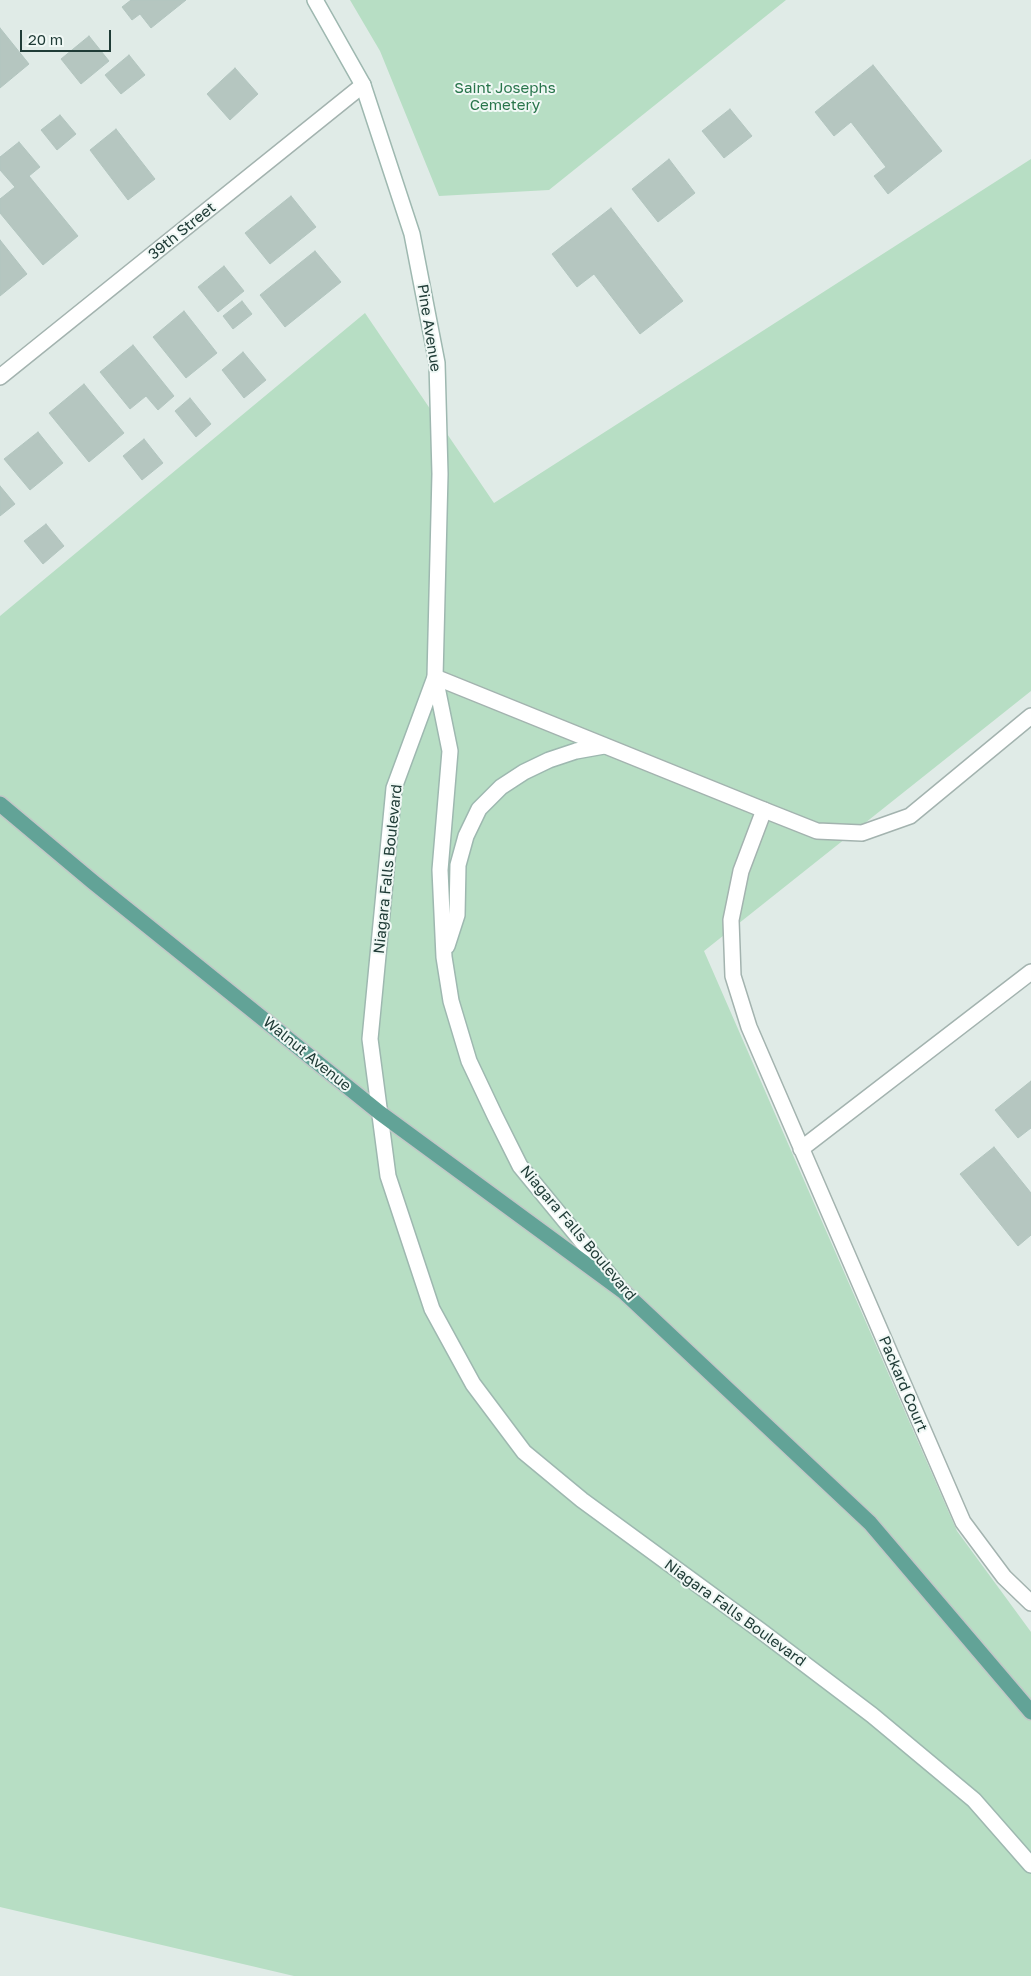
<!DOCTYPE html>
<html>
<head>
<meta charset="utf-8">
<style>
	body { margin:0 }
	#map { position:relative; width:1031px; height:1976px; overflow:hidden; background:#e0ebe7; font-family:"Golos Text",sans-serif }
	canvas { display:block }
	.scale { position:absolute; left:20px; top:30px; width:91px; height:22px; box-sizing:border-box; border:2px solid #203c37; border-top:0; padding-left:6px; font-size:15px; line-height:18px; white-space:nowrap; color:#203c37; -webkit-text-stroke:4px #f0f8f5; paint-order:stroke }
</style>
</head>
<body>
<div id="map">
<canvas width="1031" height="1976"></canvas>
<div class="scale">20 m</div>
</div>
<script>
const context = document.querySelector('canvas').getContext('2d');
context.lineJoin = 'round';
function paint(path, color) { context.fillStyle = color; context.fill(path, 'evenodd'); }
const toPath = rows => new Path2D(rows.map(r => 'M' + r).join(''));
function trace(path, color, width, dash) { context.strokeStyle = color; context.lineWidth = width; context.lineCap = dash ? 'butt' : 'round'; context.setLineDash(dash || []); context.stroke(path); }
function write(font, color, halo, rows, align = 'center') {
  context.font = font + ' "Golos Text",sans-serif'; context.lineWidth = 4; context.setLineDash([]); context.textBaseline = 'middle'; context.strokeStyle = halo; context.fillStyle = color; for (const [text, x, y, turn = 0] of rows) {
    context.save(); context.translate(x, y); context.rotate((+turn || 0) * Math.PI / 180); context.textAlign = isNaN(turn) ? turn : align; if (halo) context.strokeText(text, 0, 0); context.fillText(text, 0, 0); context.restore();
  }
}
const green = toPath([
	[350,0,786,0,549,190,439,196,380,51],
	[1031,159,1031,691,704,951,957,1531,1031,1632,1031,1976,294,1976,0,1907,0,616,365,313,494,503]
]);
const building = toPath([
	[131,0,186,0,151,28,140,14,132,20,122,7,131,0],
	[0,28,29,64,0,88,0,28],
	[89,36,109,61,81,84,61,59,89,36],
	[129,55,145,75,121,94,105,75,129,55],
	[873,65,942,151,888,194,874,176,886,167,851,122,834,136,815,112,873,65],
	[235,68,258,94,230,120,207,94,235,68],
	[730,109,752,136,724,158,702,131,730,109],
	[60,115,76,134,57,150,41,130,60,115],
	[116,129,155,179,128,200,90,150,116,129],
	[19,142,40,167,29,176,78,236,43,265,0,213,0,199,15,187,0,170,0,157,19,142],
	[669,159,695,193,658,222,632,189,669,159],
	[291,196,316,227,270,264,245,233,291,196],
	[611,208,683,301,640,334,594,274,577,287,552,254,611,208],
	[0,240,27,274,0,296,0,240],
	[315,251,341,282,285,327,260,295,315,251],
	[224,266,244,291,218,312,198,287,224,266],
	[242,301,252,314,233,329,223,316,242,301],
	[184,311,217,353,186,378,153,337,184,311],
	[133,345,174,396,158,410,146,396,130,409,100,372,133,345],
	[243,352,266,380,244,398,222,370,243,352],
	[84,384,124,433,89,462,49,413,84,384],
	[190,398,211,424,196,437,175,411,190,398],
	[38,432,63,463,30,490,4,459,38,432],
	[144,439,163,463,142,480,123,456,144,439],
	[0,486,15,504,0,516,0,486],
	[46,524,64,546,43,564,24,541,46,524],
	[1031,1081,1031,1128,1018,1138,995,1110,1031,1081],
	[994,1147,1031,1193,1031,1235,1018,1246,960,1174,994,1147]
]);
const lane = toPath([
	[764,810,817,831,862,833,910,816,1031,716]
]);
const street = toPath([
	[0,377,363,85],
	[435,677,764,810,741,871,731,920,733,976,749,1027,963,1522,1004,1577,1031,1603],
	[801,1149,1031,972]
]);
const secondary = toPath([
	[315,0,363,85,412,234,437,363,440,474,435,677,450,751,440,870,444,957,451,1001,469,1061,495,1116,520,1166,616,1283],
	[435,677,394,788,370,1039,388,1176,432,1309,473,1384,524,1452,582,1500,761,1631,872,1715,974,1800,1031,1865],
	[447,946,457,915,458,865,466,836,479,809,501,787,524,772,549,760,576,751,604,746]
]);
const primary = toPath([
	[0,804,93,882,380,1113,624,1292,870,1523,1031,1712]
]);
const parkNames = [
	["Saint Josephs",505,88],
	["Cemetery",505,105]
];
const streetNames = [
	["39th Street",182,231,-39],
	["Pine Avenue",429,328,81],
	["Niagara Falls Boulevard",388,869,-84],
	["Walnut Avenue",307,1054,39],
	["Niagara Falls Boulevard",578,1233,50],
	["Packard Court",903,1384,67],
	["Niagara Falls Boulevard",735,1613,36]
];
paint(green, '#b7dec4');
paint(building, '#b5c6c0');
trace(building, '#b2c5bf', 1);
trace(lane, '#a3b3af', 18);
trace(street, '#a3b3af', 18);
trace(secondary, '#9eb8b0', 18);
trace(primary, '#c1c8c7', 18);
trace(lane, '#fff', 15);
trace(street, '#fff', 15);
trace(secondary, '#fff', 15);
trace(primary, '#62a397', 15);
write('15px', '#28754b', '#f0f8f5', parkNames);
write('15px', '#203c37', '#f0f8f5', streetNames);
</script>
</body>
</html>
